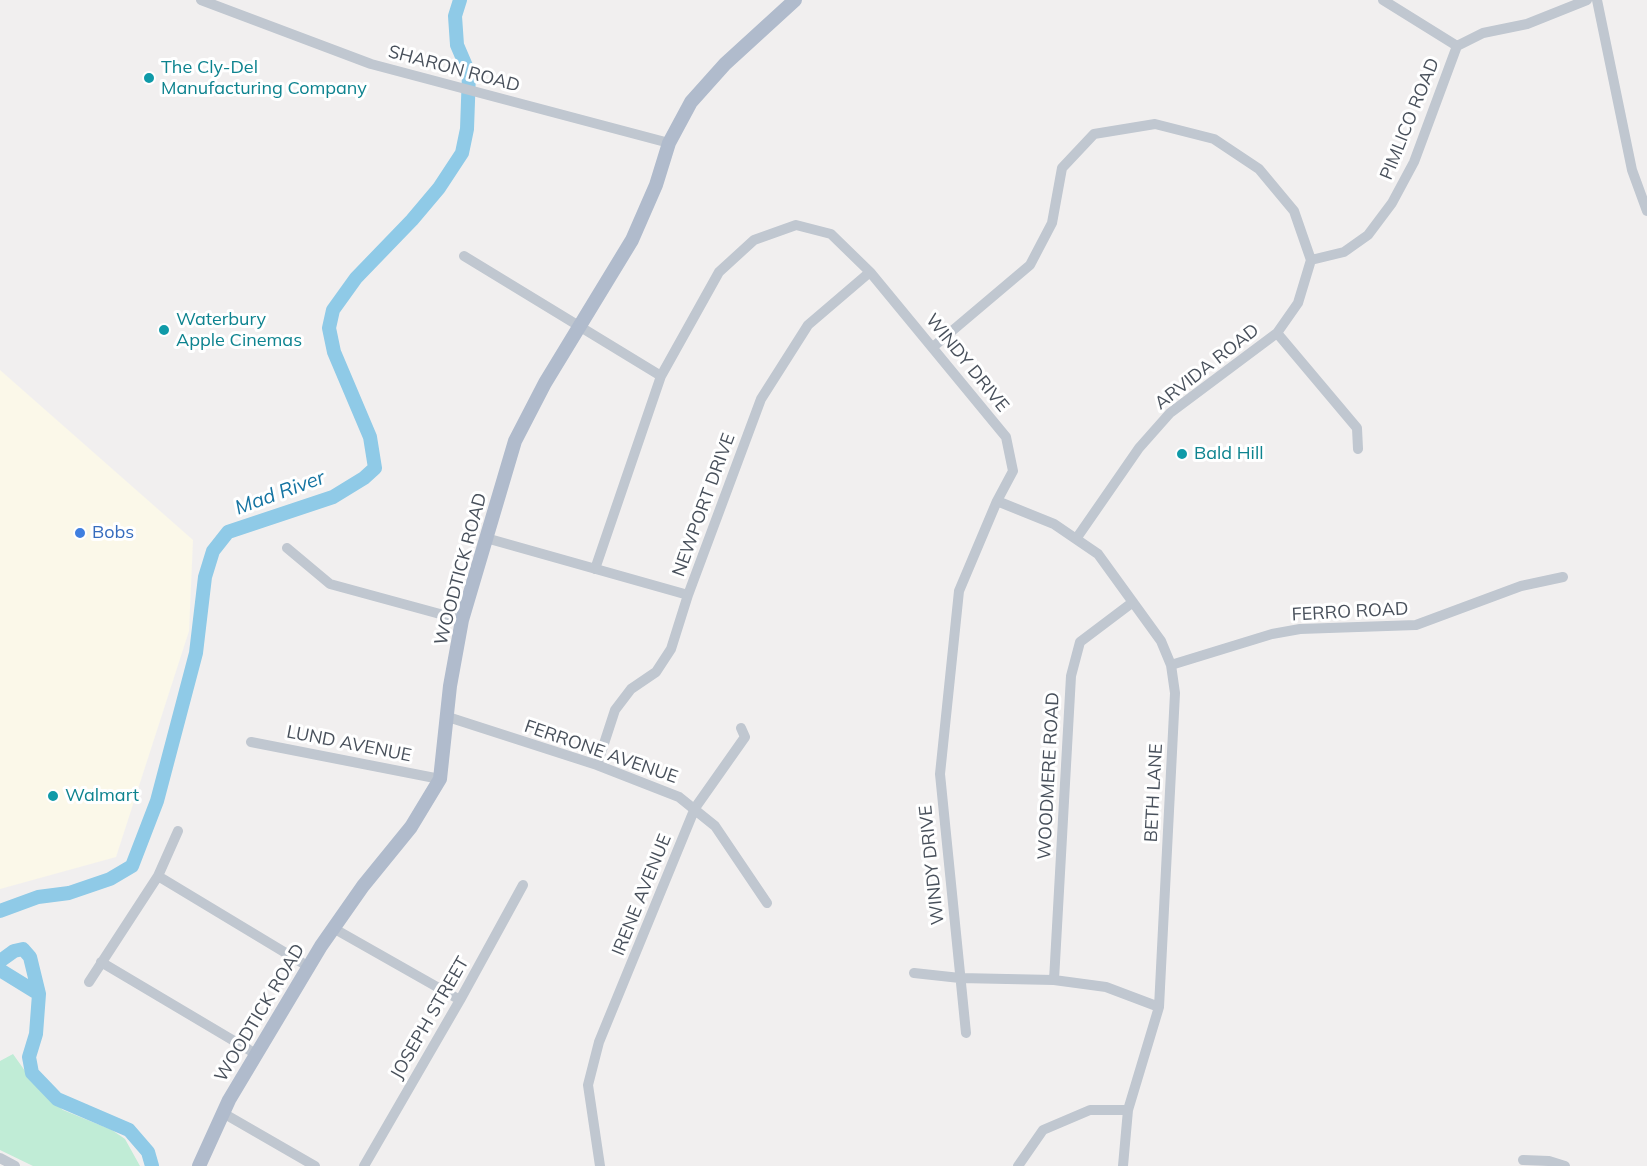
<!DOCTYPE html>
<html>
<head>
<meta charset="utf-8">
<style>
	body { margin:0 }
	canvas { display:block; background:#f1efef }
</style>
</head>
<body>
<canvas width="1647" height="1166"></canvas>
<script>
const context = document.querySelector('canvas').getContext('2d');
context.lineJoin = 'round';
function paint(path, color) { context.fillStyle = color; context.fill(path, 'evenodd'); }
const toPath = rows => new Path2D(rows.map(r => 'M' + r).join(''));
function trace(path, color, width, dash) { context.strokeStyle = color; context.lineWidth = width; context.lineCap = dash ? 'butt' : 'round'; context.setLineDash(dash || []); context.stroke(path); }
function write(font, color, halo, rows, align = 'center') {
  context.font = font + ' Mulish,sans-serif'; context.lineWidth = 6; context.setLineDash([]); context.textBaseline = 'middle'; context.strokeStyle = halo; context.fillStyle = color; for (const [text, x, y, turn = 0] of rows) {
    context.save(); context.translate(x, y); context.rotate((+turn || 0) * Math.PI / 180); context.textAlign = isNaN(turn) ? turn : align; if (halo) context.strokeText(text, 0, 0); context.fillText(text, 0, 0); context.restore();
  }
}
const commercial = toPath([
	[0,370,193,540,189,631,116,857,0,889]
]);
const green = toPath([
	[13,1054,35,1085,63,1110,112,1130,125,1139,140,1166,33,1166,0,1150,0,1061]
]);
const river = toPath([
	[0,911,38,897,69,893,110,879,132,866,157,801,196,653,205,577,213,551,228,532,333,497,364,478,375,468,370,437,334,352,329,328,333,310,356,278,412,220,439,188,462,153,467,129,469,73,457,45,455,16,460,0],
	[0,961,14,951,23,949,30,957,39,994,36,1034,29,1057,32,1073,57,1099,129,1130,148,1152,152,1166],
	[0,970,39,994]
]);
const minor = toPath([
	[201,0,371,64,669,143],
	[1383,0,1457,46],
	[1597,0,1632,170,1647,211],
	[464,256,661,376],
	[1311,260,1344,252,1368,235,1392,203,1414,162,1457,46,1483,33,1527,24,1587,0],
	[1277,333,1357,428,1358,449],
	[933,347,1030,265,1052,223,1062,168,1094,134,1155,124,1214,139,1259,169,1294,211,1311,260,1298,303,1277,333,1170,413,1139,448,1076,539],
	[997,501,1054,524,1098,554,1161,641,1171,665,1175,693,1159,1007,1128,1110,1123,1166],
	[486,538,688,595],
	[287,548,330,584,462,620],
	[595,569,661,376,719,272,754,240,796,225,831,234,870,272,1006,437,1013,471,997,501,959,591,940,774,966,1033],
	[1171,665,1272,634,1300,629,1416,625,1521,586,1563,577],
	[448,717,597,765,679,797,715,826,767,903],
	[251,742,440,779],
	[597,765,615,710,631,689,656,672,671,649,688,595,761,399,808,325,870,272],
	[158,876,309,967],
	[333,928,460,1000],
	[101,962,256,1054],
	[914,973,960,978,1054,980,1106,987,1159,1007],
	[1054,980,1071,676,1080,642,1133,602],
	[89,982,158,876,178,831],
	[223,1113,315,1166],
	[0,1158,15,1166],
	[1523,1160,1549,1161,1565,1166],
	[364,1166,460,1000,523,885],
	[600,1166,588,1085,599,1042,695,808,745,737,741,728],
	[1018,1166,1043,1130,1090,1110,1128,1110]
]);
const major = toPath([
	[199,1166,229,1100,321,946,363,886,411,827,440,779,450,686,462,620,515,441,545,383,632,240,656,185,669,143,691,102,725,64,795,0]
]);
const markers = [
	[149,78,6,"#0f9aa8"],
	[164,330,6,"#0f9aa8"],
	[1182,454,6,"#0f9aa8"],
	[80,533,6,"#3f7fe0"],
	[53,796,6,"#0f9aa8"]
];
const cultureNames = [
	["The Cly-Del",161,68],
	["Manufacturing Company",161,89],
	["Waterbury",176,320],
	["Apple Cinemas",176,341],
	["Bald Hill",1194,454],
	["Walmart",65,796]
];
const streetNames = [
	["SHARON ROAD",454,69,15],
	["PIMLICO ROAD",1410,119,-68],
	["WINDY DRIVE",967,363,51],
	["ARVIDA ROAD",1207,367,-38],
	["NEWPORT DRIVE",704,505,-70],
	["WOODTICK ROAD",461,569,-75],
	["FERRO ROAD",1350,612,-3],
	["LUND AVENUE",349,744,11],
	["FERRONE AVENUE",601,752,19],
	["WOODMERE ROAD",1049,776,-87],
	["BETH LANE",1154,793,-87],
	["WINDY DRIVE",932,865,-96],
	["IRENE AVENUE",642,895,-68],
	["WOODTICK ROAD",260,1013,-59],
	["JOSEPH STREET",430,1018,-60]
];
const shopNames = [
	["Bobs",92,533]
];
const waterNames = [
	["Mad River",280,493,-20]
];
paint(commercial, '#fbf8e9');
paint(green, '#c0ecd6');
trace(river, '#8fcae7', 14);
trace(minor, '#c0c7d0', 10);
trace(major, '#b0bbcc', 14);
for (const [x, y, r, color] of markers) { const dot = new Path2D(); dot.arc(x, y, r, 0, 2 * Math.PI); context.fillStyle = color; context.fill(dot); trace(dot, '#fff', 2); }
write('18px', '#0d838f', '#fff', cultureNames, 'left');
write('18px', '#48505b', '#fff', streetNames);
write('18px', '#366cbe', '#fff', shopNames, 'left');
write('italic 20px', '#1574a2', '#fff', waterNames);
</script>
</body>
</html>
